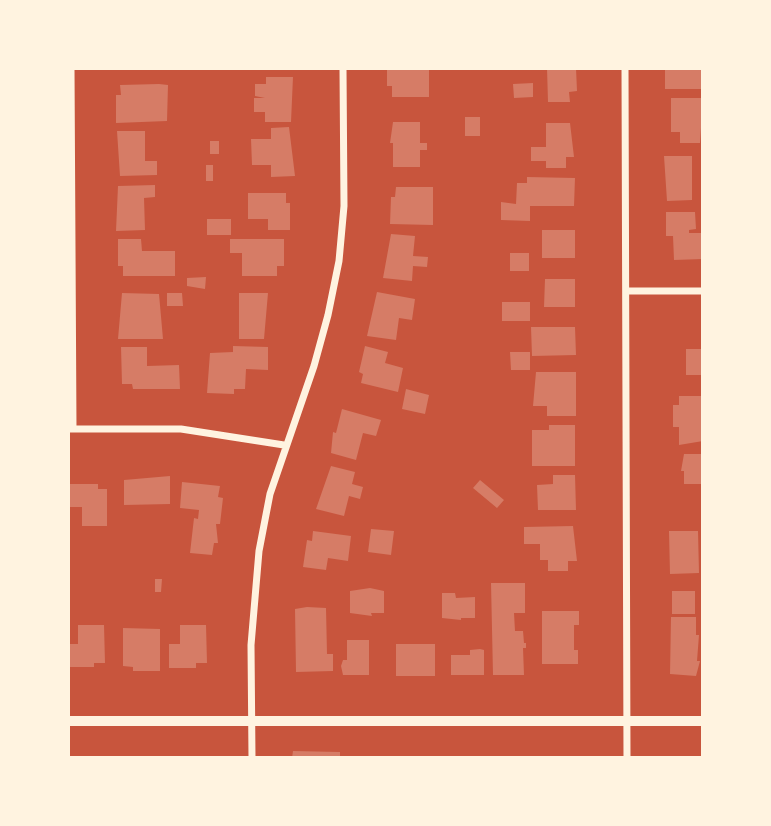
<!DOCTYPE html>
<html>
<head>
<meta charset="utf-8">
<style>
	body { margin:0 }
	#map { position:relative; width:771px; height:826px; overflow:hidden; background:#c8553d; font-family:"Fira Sans Condensed",sans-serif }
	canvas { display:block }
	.frame { position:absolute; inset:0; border:70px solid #fff3e0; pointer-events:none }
</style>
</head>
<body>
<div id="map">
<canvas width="771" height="826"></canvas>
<div class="frame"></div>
</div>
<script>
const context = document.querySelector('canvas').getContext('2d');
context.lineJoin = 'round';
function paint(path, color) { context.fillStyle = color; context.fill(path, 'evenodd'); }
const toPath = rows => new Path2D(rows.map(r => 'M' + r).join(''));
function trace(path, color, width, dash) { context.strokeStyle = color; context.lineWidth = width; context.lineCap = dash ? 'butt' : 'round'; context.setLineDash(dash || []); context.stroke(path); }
const building = toPath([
	[387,68,429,68,429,97,392,97,392,86,387,86],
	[547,68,576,68,577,91,569,92,570,102,548,102],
	[665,68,703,69,703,89,665,89],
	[266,77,293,77,291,122,265,122,265,112,254,112,254,98,265,98,255,96,255,84,266,84],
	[533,83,533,97,514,98,513,84],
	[159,84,168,85,167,121,116,123,116,95,121,95,120,85],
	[671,98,703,98,700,143,680,143,680,132,671,132],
	[465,117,480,117,480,136,465,136],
	[393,122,420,122,420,143,427,143,427,150,420,150,420,167,393,167,393,143,390,143],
	[546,123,570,123,574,157,566,157,566,168,546,168,546,161,531,161,531,147,546,147],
	[289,127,295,176,271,177,271,165,252,165,251,139,271,139,271,128],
	[117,131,145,131,145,161,157,161,157,175,120,176],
	[210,141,219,141,219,154,210,154],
	[664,156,692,156,692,200,667,201],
	[206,165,213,165,213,181,206,181],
	[527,177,575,178,574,206,530,206,530,221,501,220,501,202,516,204,517,183,527,183],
	[155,185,155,197,144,198,145,230,116,231,118,186],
	[396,187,433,187,433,225,390,224,391,197,395,197],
	[248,193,286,193,286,203,290,203,290,230,268,230,268,219,248,219],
	[666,212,695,212,696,229,689,230,689,233,703,233,703,259,674,260,673,236,666,236],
	[207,219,231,219,231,235,207,235],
	[542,230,575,230,575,258,542,258],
	[391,234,415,236,413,256,428,257,427,267,413,266,412,281,383,278],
	[118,239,141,239,142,251,175,251,175,276,123,276,123,266,118,266],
	[230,239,284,239,284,266,277,266,277,276,242,276,242,253,230,253],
	[510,253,529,253,529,271,510,271],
	[206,277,205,289,187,286,187,278],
	[545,279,575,279,575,307,544,307],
	[377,292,415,299,412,320,399,318,396,340,367,336],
	[122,293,159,294,163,339,118,339],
	[167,293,182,293,183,306,167,306],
	[239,293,268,293,264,339,239,339],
	[502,302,530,302,530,321,502,321],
	[531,327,575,327,576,355,532,356],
	[233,346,268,347,268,370,246,369,245,389,234,389,234,394,207,393,210,353,233,352],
	[365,346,388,352,385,363,403,368,398,392,361,383,363,374,359,372],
	[121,347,147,347,147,366,179,365,180,389,133,389,132,384,122,384],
	[686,349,703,349,703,375,686,375],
	[510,352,530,352,530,370,511,370],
	[536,372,576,372,576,416,547,416,547,406,533,406],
	[406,389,429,395,425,414,402,409],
	[679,396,703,396,703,441,679,445,679,427,673,427,673,405,679,405],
	[342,409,381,420,376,436,363,433,356,460,331,453,333,432,336,433],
	[549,425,575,425,575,466,532,466,532,430,549,430],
	[684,454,703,454,703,484,684,484,684,471,681,471],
	[331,466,355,472,352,484,363,487,360,499,349,496,344,516,316,509],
	[553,475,575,475,576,510,538,510,537,485,553,484],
	[170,476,170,504,124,505,124,480],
	[480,480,504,500,497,508,473,488],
	[182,482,220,486,218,497,223,498,220,524,216,524,218,543,214,543,212,555,190,553,194,518,198,519,199,510,180,508],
	[70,484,98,484,98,489,107,489,107,526,82,526,82,507,70,507],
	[573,526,577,561,568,561,568,571,548,571,548,560,540,560,540,544,524,544,524,527],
	[371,529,394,531,391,555,368,552],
	[313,531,351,536,348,561,328,558,326,570,303,567,307,540,312,541],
	[669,531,698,531,699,573,670,574],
	[155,579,162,579,161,592,155,592],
	[491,583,525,583,525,613,514,613,515,631,523,631,524,643,526,643,526,648,523,648,524,675,493,675],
	[370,588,384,591,384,613,371,613,372,616,350,613,350,591],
	[672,591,695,591,695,614,672,614],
	[442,593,455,593,456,598,475,597,475,618,461,618,461,620,442,618],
	[307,607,326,608,327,654,333,654,333,671,296,672,295,609],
	[542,611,579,611,579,625,574,625,574,650,578,650,578,664,542,664],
	[671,617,696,617,696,635,699,635,697,661,700,661,696,676,670,674],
	[78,625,104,625,105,663,94,663,94,667,68,667,68,644,78,644],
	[180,625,206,625,207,663,196,663,196,668,169,668,169,644,180,644],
	[123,628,160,629,160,671,133,671,133,667,123,666],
	[347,640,369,640,369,675,343,675,341,666,343,660,347,660],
	[396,644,435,644,435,676,396,676],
	[480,649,484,650,484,675,451,675,451,655,470,655,470,650],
	[293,751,340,752,340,756,292,758]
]);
const minor = toPath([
	[71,68,73,429],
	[625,68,627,758],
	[626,291,703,291],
	[69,429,181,429,284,445],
	[252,758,251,645,259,551,270,494,314,366,328,315,339,261,344,206,343,68]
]);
const tertiary = toPath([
	[68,721,703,721]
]);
paint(building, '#d67c66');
trace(minor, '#fff3e0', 7);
trace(tertiary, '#fff3e0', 10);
</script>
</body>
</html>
